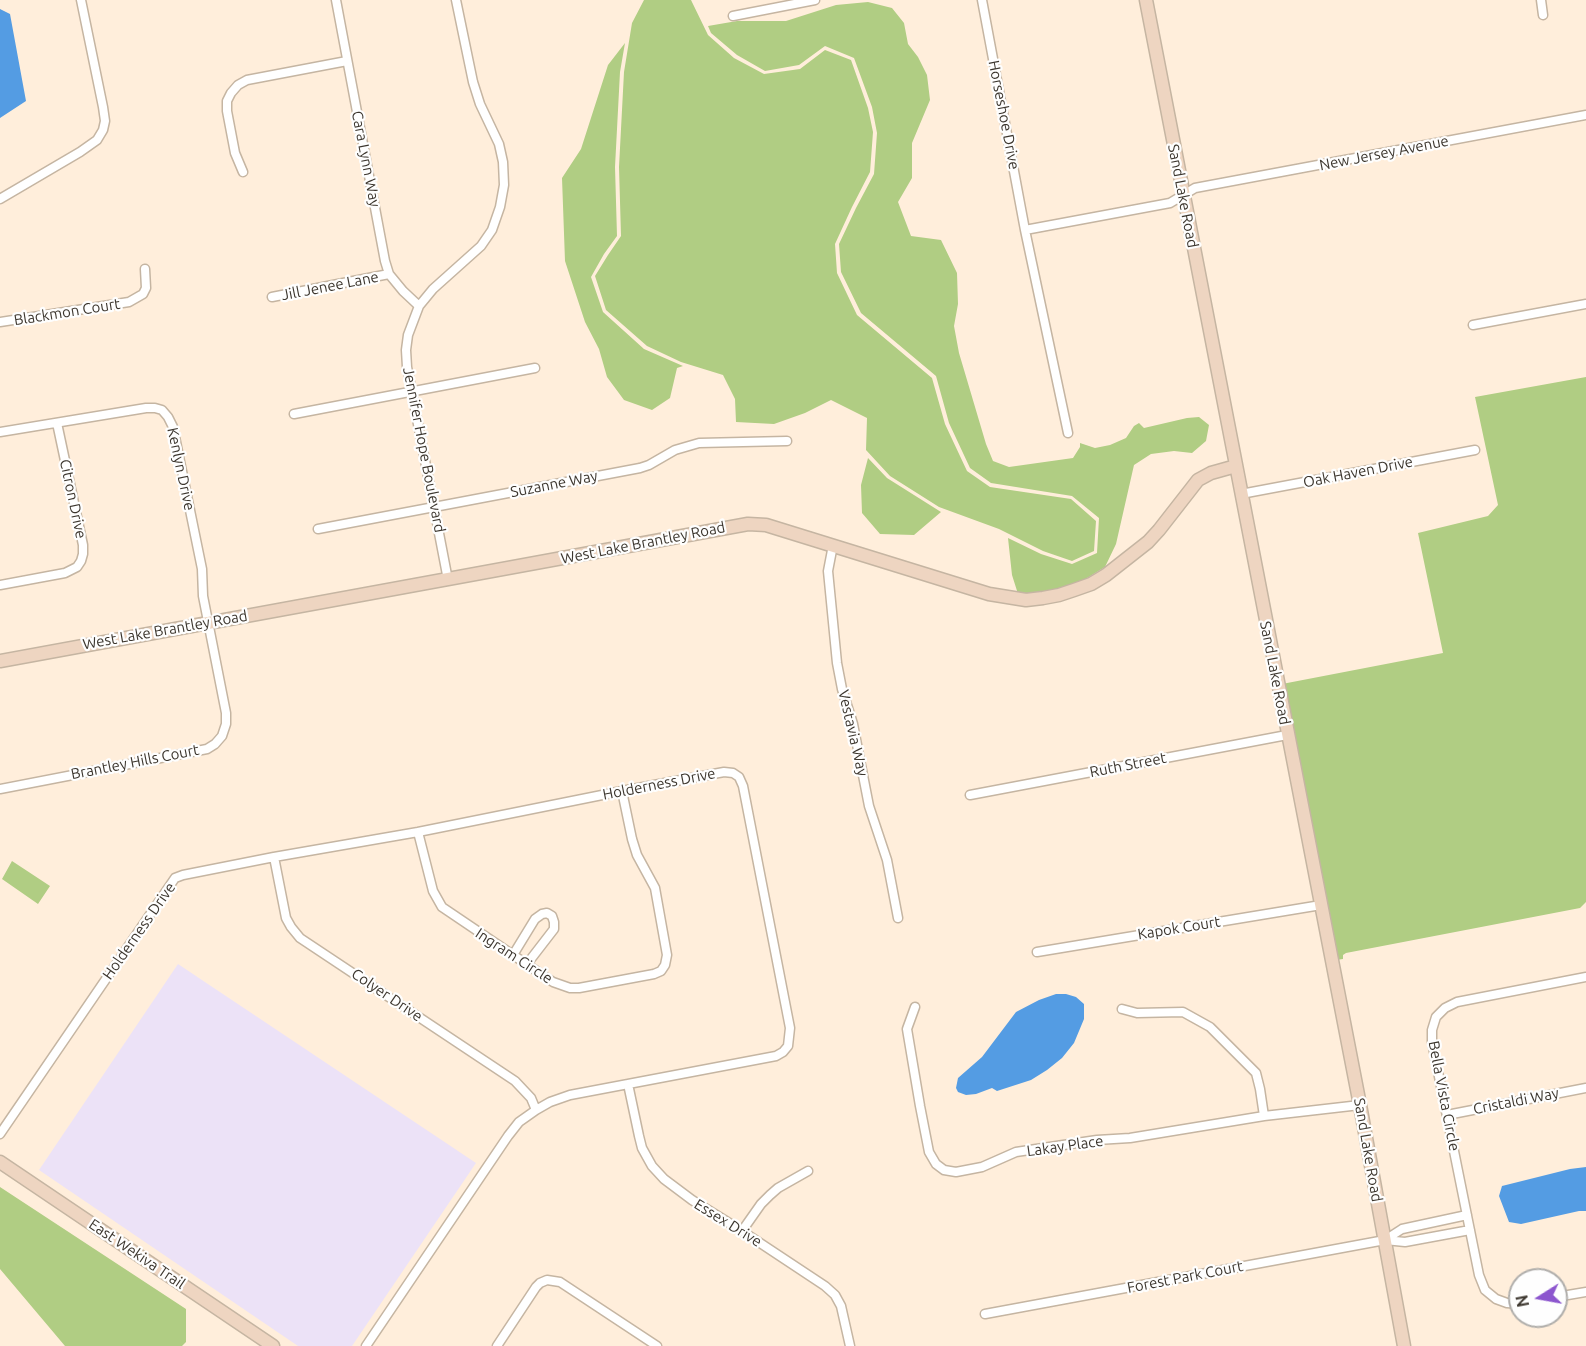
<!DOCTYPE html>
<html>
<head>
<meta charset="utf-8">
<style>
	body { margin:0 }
	#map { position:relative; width:1586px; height:1346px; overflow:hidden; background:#ffeedb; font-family:Ubuntu,sans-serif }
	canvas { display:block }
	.north { position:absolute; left:1508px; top:1268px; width:60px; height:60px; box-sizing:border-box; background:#fefefe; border:2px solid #b0aeab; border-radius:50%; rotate:259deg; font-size:16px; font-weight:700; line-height:24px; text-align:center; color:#3c362e }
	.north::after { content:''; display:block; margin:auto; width:21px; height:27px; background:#8c56ce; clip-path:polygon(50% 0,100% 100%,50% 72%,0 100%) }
</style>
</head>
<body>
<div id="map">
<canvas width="1586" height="1346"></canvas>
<div class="north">N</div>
</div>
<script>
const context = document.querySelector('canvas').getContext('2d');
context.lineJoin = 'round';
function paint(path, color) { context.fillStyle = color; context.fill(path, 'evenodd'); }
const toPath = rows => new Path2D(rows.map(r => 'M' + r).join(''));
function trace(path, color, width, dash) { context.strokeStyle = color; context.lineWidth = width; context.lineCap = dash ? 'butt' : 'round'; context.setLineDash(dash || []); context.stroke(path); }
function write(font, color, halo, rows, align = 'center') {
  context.font = font + ' Ubuntu,sans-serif'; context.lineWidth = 4.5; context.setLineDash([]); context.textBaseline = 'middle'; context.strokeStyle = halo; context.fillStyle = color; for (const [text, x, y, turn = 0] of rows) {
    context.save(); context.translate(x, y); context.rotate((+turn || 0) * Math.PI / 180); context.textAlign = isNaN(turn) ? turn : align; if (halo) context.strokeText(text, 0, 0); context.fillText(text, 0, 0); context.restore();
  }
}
const education = toPath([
	[178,964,476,1163,352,1346,298,1346,39,1170]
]);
const green = toPath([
	[644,0,691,0,708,35,734,58,764,74,800,69,825,50,851,60,868,108,873,132,870,172,852,207,835,244,837,273,857,315,932,378,945,424,967,471,990,487,1071,499,1096,521,1094,551,1072,561,1043,551,999,529,939,507,890,476,866,450,867,418,831,400,805,413,774,424,736,422,735,399,723,375,681,362,647,346,606,310,595,276,608,255,621,236,619,167,624,72,632,23],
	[868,2,892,8,904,23,908,44,918,57,927,75,930,100,912,143,912,178,898,202,911,236,941,240,957,273,958,304,954,326,959,353,986,444,993,461,1009,467,1073,458,1080,447,1080,443,1095,448,1110,445,1126,438,1134,426,1139,423,1144,428,1187,418,1199,417,1209,425,1206,441,1192,453,1174,451,1151,454,1134,465,1116,544,1105,567,1079,583,1058,591,1029,595,1018,594,1012,575,1008,538,1041,554,1072,564,1097,553,1099,518,1072,496,991,483,970,468,949,423,936,376,861,313,841,272,839,244,856,208,874,174,877,133,872,107,854,58,825,46,799,65,765,71,737,55,711,33,708,26,737,21,786,21,836,5],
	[625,43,620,72,615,167,617,236,604,254,591,277,603,312,644,349,683,366,677,368,670,398,652,410,624,400,607,377,599,349,585,322,565,261,562,178,581,149,608,65],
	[1586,377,1586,902,1580,908,1346,953,1343,955,1343,959,1336,960,1282,684,1443,653,1418,533,1488,516,1498,505,1475,397],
	[868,458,887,478,941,512,914,535,880,534,862,513,861,485],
	[12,861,50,886,38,904,2,879],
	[0,1187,186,1309,186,1342,182,1346,65,1346,0,1269]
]);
const water = toPath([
	[0,9,10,14,26,101,0,118],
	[1056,994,1066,994,1076,997,1084,1004,1084,1019,1074,1043,1062,1058,1047,1070,1031,1080,997,1091,992,1088,976,1094,966,1095,958,1092,956,1088,958,1078,982,1057,1016,1012,1039,1000],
	[1586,1167,1586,1211,1579,1211,1521,1224,1509,1222,1499,1196,1502,1186,1570,1169]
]);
const street = toPath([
	[336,0,385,261,389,274,403,291,419,306],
	[982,0,1025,230,1068,433],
	[1541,0,1543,15],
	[733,16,815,0],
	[243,172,235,153,227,111,227,101,231,93,238,85,247,80,347,61],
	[0,199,80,152,97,140,103,130,105,121,103,107,81,0],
	[1025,230,1170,203,1195,188,1586,115],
	[272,297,389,274],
	[0,322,129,302,143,294,146,288,145,269],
	[1473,325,1586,304],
	[294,414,535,368],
	[0,432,146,408,155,408,162,410,168,417,173,427,202,569,203,596,226,713,226,724,222,736,215,744,207,749,0,789],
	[1241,494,1475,450],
	[318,529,640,468,649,465,675,450,699,443,787,441],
	[833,545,828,571,837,663,842,689,853,724,869,806,887,860,898,918],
	[448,580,407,367,406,350,408,335,419,306,433,289,481,246,492,230,500,207,504,185,503,162,499,144,480,104,473,82,456,0],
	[0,585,65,573,77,567,81,561,83,554,83,545,57,423],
	[970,795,1287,735],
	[418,832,433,891,442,907,553,982,570,988,579,988,654,974,661,971,665,965,667,955,655,888,637,855,632,839,622,791],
	[274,857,286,918,291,927,300,938,515,1081,531,1098,536,1110],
	[1037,952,1321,905],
	[513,955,535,919,542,914,547,913,552,916,554,922,554,929,527,964],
	[915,1007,907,1029,920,1106,929,1152,936,1164,944,1170,956,1172,982,1167,1016,1152,1097,1140,1130,1138,1264,1116,1360,1105],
	[1122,1009,1137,1013,1183,1012,1210,1027,1256,1073,1260,1089,1264,1116],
	[628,1084,639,1136,642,1148,652,1166,664,1179,692,1200,742,1231,825,1286,835,1295,841,1306,850,1346],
	[1447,1115,1586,1088],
	[0,1134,175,878,183,875,274,857,418,832,622,791,724,772,733,773,739,777,743,786,790,1028,788,1046,783,1052,776,1056,570,1095,550,1102,536,1110,519,1122,508,1136,366,1346],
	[742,1231,761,1204,770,1195,778,1188,808,1171],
	[1385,1240,1402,1229,1467,1215],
	[1556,1297,1586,1292],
	[1520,1304,1507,1303,1496,1299,1485,1290,1479,1275,1432,1042,1432,1030,1436,1017,1445,1008,1457,1002,1586,977],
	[985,1314,1385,1240,1405,1242,1470,1230],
	[497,1346,536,1287,540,1283,547,1280,560,1282,657,1346]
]);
const secondary = toPath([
	[1146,0,1360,1105,1404,1346],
	[0,661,748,524,766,525,989,594,1026,600,1043,598,1059,595,1074,590,1091,584,1106,575,1148,542,1159,530,1191,489,1198,480,1211,473,1236,466],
	[0,1162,273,1346]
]);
const streetNames = [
	["Horseshoe Drive",1004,115,79],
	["New Jersey Avenue",1384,153,-11],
	["Cara Lynn Way",366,159,79],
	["Sand Lake Road",1183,196,79],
	["Jill Jenee Lane",330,286,-11],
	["Blackmon Court",67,312,-9],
	["Jennifer Hope Boulevard",424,450,79],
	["Kenlyn Drive",181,469,78],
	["Oak Haven Drive",1358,472,-11],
	["Suzanne Way",554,484,-11],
	["Citron Drive",73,499,78],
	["West Lake Brantley Road",643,543,-11],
	["West Lake Brantley Road",165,630,-10],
	["Sand Lake Road",1275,673,79],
	["Vestavia Way",853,733,77],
	["Brantley Hills Court",135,762,-11],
	["Ruth Street",1128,765,-11],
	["Holderness Drive",659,784,-11],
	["Kapok Court",1179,928,-9],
	["Holderness Drive",139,931,-55],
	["Ingram Circle",514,956,33],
	["Colyer Drive",387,995,34],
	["Bella Vista Circle",1444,1096,79],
	["Cristaldi Way",1516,1101,-11],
	["Lakay Place",1065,1146,-8],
	["Sand Lake Road",1368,1150,80],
	["Essex Drive",728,1223,32],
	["East Wekiva Trail",137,1254,34],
	["Forest Park Court",1185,1277,-11]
];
paint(education, '#ece2f7');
paint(green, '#b0cd83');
paint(water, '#549ce3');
trace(street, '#c5b5a2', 11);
trace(secondary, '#c5b5a2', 15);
trace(street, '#fff', 8);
trace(secondary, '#eed5c1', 12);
write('15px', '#3c362e', '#fefefe', streetNames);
</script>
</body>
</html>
